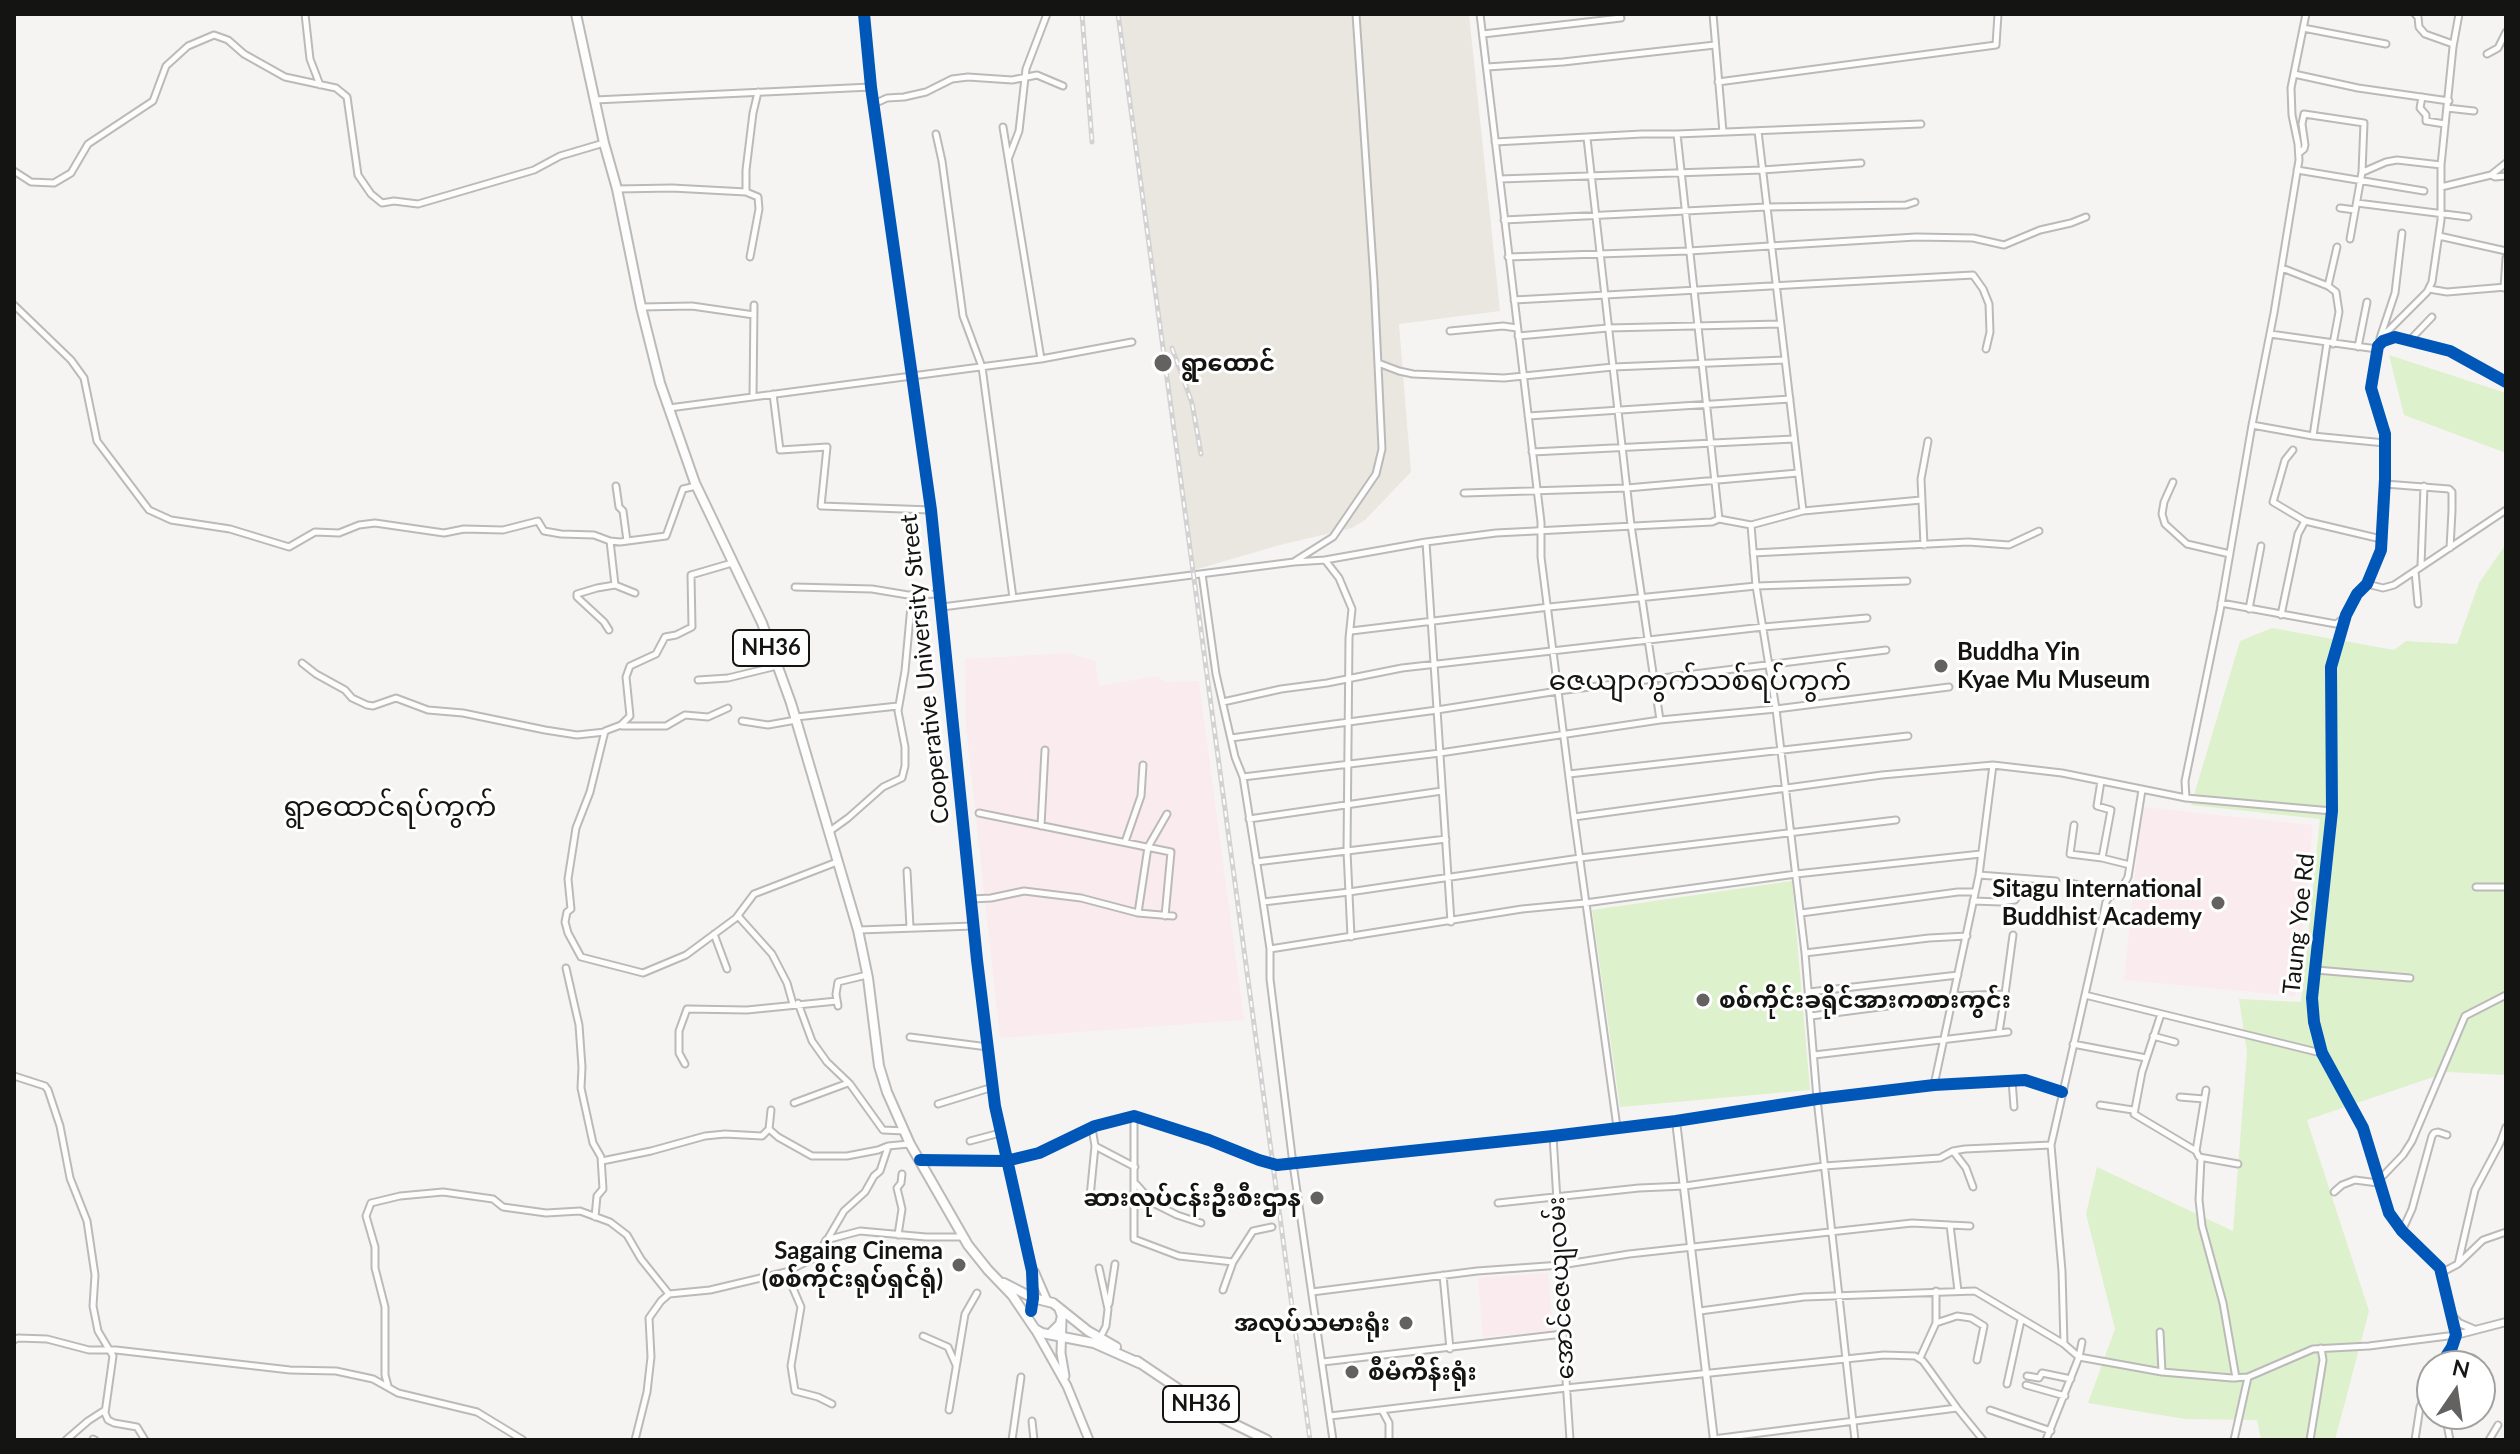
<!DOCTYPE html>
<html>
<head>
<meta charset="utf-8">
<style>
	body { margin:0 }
	#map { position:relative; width:2520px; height:1454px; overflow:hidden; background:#f6f4f2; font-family:Lato,sans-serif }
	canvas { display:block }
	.frame { position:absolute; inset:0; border:16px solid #141412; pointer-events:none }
	.north { position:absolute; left:2416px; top:1350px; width:80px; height:80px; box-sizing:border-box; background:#fff; border:2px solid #a1a1a0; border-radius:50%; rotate:13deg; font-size:22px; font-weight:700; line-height:32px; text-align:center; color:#141412 }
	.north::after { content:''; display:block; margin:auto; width:28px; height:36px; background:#636260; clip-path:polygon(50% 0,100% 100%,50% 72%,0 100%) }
</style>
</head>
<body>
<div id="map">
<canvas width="2520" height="1454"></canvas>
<div class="frame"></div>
<div class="north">N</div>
</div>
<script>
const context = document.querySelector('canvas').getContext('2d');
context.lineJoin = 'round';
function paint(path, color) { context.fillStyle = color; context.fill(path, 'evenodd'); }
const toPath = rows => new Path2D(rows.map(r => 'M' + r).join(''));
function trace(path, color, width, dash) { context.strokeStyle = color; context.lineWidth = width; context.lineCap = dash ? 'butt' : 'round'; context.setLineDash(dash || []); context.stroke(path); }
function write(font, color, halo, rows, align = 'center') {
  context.font = font + ' Lato,"Noto Sans Myanmar",sans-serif'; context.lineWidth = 6; context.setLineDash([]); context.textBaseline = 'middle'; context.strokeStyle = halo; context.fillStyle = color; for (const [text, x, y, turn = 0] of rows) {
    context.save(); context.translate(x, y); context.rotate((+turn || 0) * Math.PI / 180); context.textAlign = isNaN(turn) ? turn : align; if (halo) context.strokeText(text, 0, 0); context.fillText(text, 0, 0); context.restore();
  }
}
const built = toPath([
	[1119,14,1469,14,1500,311,1399,324,1411,472,1365,520,1352,528,1280,545,1194,570]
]);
const education = toPath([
	[1067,653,1095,661,1099,686,1157,676,1165,682,1199,681,1244,1020,1000,1038,966,728,965,659],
	[2142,807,2313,825,2295,996,2124,980],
	[1548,1273,1553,1331,1483,1337,1478,1278]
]);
const green = toPath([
	[2389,355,2506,393,2506,453,2404,415],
	[2506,544,2506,1075,2448,1072,2307,1120,2369,1311,2335,1440,2261,1440,2257,1420,2185,1419,2088,1403,2115,1329,2086,1214,2097,1167,2233,1231,2247,1052,2239,999,2301,1002,2320,819,2191,805,2240,641,2272,628,2394,650,2406,641,2457,644,2479,583],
	[1792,881,1810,1090,1620,1107,1592,910]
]);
const minor = toPath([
	[305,14,310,59,320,85],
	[1480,14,1541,522,1541,557,1574,817,1617,1127],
	[1713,14,1723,132],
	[2415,14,2418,17,2419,27,2425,34,2453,44],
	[2303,28,2386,44],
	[1483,34,1621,18],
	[2487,54,2498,48,2506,32],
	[1487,67,1563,62,1715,45],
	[2294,74,2358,88,2449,101],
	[1718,82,1996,45,1998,14],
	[2422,97,2420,108,2426,115,2426,121,2445,124],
	[595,100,871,87],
	[874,104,887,98,904,97,926,92,952,79,968,77,1012,80,1037,75,1063,86],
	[2447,108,2474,111],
	[1003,127,1041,359],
	[1758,131,1803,511],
	[936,134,942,161,963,316,982,367,1013,598],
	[1677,134,1719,519],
	[1587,138,1631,525,1660,720],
	[1495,142,1642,134,1677,134,1921,124],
	[2299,153,2304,149,2305,145,2302,124,2304,114,2364,123,2362,172,2350,239],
	[1009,157,1019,131,1026,69,1047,14],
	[2297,170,2424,191],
	[14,171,31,182,54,183,71,173,88,144,153,101,166,66,188,46,214,35,228,40,244,54,285,77,336,88,347,97,358,175,371,194,382,203,394,201,418,204,534,170,560,156,604,143],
	[2363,172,2386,162,2397,160,2441,165],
	[2491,175,2495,177,2506,176],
	[1500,179,1762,170,1861,163],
	[2441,187,2491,175,2506,163],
	[617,189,672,188,746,192,758,197,759,209,750,257],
	[746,192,746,170,753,113,758,92],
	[2357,203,2468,217],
	[2340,208,2355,210],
	[1504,220,1766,207,1906,205,1915,202],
	[2439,236,2506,251],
	[1508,257,1689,251,1916,237,1973,238,2004,245,2040,230,2071,223,2086,217],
	[2282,268,2328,286,2336,292,2339,312,2333,344],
	[2328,286,2337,247],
	[2504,288,2506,258],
	[2429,289,2447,292,2506,287],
	[1514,300,1973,275,1983,289,1989,304,1990,332,1986,349],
	[14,305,71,360,84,378,97,441,149,510,171,520,230,529,289,547,315,532,339,533,359,525,375,523,444,533,464,529,503,530,538,521,544,531,561,534,594,535,610,541,620,542,666,536,683,489,696,486],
	[641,307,692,306,754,315],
	[1450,331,1503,326,1517,328],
	[2270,334,2377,349],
	[1518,336,1608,328,1780,324],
	[2380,338,2395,293,2402,233],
	[2410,340,2432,317],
	[2380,342,2380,339,2427,292,2432,282,2441,220,2441,165,2453,47,2459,14],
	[2358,347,2367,302],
	[1378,363,1399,371,1413,374,1504,378,1613,367,1785,360],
	[773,394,780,450,827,447,821,506,931,510],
	[753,397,754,305],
	[669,408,1041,359,1132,342],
	[1528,416,1790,399],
	[2252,425,2313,436,2385,443],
	[2313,436,2327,343],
	[2293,450,2285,460,2273,502,2305,521,2381,539],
	[1532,452,1794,439],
	[2173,482,2164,502,2162,514,2165,524,2187,544,2230,554],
	[2385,484,2449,489,2452,492,2452,511,2450,548],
	[616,486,619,507,623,511,627,541],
	[1464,493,1627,488,1798,473],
	[1751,525,1756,586,1776,709,1805,953,1817,1099,1855,1440],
	[610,541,615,585,635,593],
	[1426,542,1451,922],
	[1924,545,1921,479,1928,441],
	[1753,553,1968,542,2009,545,2039,531],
	[1325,560,1339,578,1352,609,1349,638,1347,851,1351,937],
	[1295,561,1333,537,1376,474,1382,449,1374,281,1356,14],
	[732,563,691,575,692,627,676,635,665,637,656,654,630,666,626,677,630,716,621,725,605,731,590,792,576,828,568,879,571,909,567,912,565,922,568,933,581,957,643,973,686,955,736,918,754,894,837,862],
	[2421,565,2424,486],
	[2415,571,2418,604],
	[1202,574,1216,674,1235,757,1243,777,1263,902,1270,949,1270,979,1293,1164,1333,1440],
	[2367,584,2383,588,2394,585,2506,510],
	[795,587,872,589,908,595,940,594],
	[2221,603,2336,624,2344,618],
	[942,607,1294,562,1325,560,1426,542,1496,533,1712,522,1719,519,1751,525,1803,511,1921,500],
	[2249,609,2261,546],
	[2281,615,2298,534,2305,521],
	[609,630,604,622,577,597,577,594,597,588,615,585],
	[1351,631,1549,607,1756,586,1907,581],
	[302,663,316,674,345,690,352,698,367,705,373,706,396,698,428,710,463,713,545,730,577,735,605,732],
	[698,680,728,678,777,666],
	[1223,702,1281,689,1327,683,1402,668,1763,627,1867,618],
	[796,717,898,706],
	[742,721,768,725,796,720],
	[622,726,666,726,685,715,708,717,728,708],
	[1231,738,1437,710,1558,691,1886,650],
	[1569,774,1908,736],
	[1243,777,1440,753,1660,720,1776,709,1949,687],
	[2101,781,2097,806,2111,810,2102,858,2130,865],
	[2186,798,2185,781,2220,611,2252,425,2274,313,2299,160,2298,144,2292,115,2291,88,2306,14],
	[979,813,1171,852,1165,916],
	[1574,817,1882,775,1993,765,2062,773,2186,798,2332,811],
	[1249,819,1442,791],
	[2074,825,2070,854,2102,858],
	[1041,826,1045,750],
	[830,831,848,818,883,787,902,778,905,766,905,747,898,711,905,671,912,595],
	[1125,842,1141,796,1143,765],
	[1256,862,1446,839],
	[907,871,910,927],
	[1979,875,2056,881],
	[2071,883,2112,894],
	[2476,887,2506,887],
	[972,899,991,898,1024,891,1081,898,1138,913,1173,916],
	[1973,901,2001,902,2015,900,2018,895],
	[1263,902,1349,892,1580,858,1896,820],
	[1138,913,1148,847,1167,814],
	[1801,913,1958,892,1974,892],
	[738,916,772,954,787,983,793,1004],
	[859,930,974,926],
	[714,934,727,969],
	[1270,949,1522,909,1585,903,1796,874,1981,854],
	[1805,953,1929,938,1967,936],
	[566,968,579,1025,582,1067,581,1088,593,1143,601,1157,603,1189,597,1196,595,1217],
	[2316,970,2410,978],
	[1809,992,1958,975],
	[2085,995,2321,1053],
	[1953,996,2005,994,2013,935],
	[798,1003,812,1041,827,1062,850,1084,883,1130,905,1131],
	[838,1006,836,994,838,982,867,975],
	[2161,1014,2142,1072,2134,1114,2196,1151,2199,1157,2238,1164],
	[1811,1016,1918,1002,1952,1003],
	[1999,1032,2005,994],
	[2153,1036,2175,1042],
	[910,1037,988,1047],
	[2073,1044,2146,1058],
	[1814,1055,2008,1032],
	[685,1064,679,1053,679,1031,687,1009,747,1010,837,1001],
	[14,1076,45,1086,48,1090,60,1126,70,1178,87,1221,95,1275,93,1306,98,1331,113,1356,105,1413,108,1420,114,1423,137,1427,145,1440],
	[2012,1080,2014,1107],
	[1934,1085,1979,875,1993,765],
	[2180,1097,2204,1099],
	[794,1103,848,1083],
	[938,1104,993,1087],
	[2100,1105,2133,1110],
	[771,1110,769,1129,778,1137,812,1156,847,1156,878,1150,888,1146,909,1144],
	[1134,1116,1134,1239,1179,1256,1233,1262],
	[1553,1136,1561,1265,1563,1334,1570,1440],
	[970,1141,1000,1133],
	[1095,1146,1135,1167],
	[1953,1151,1966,1168,1973,1187],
	[2196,1151,2206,1090],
	[2201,1158,2199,1200,2202,1226,2223,1303,2236,1378],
	[602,1161,651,1151,705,1136,725,1134,762,1136,769,1129],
	[2378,1181,2403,1155,2412,1141,2465,1016,2506,995],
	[1136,1184,1153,1203,1177,1215,1201,1223],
	[2334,1192,2342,1185,2355,1180,2378,1183],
	[1090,1197,1095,1146,1092,1128],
	[1498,1203,1639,1188,1685,1186,1824,1166,1940,1158,1953,1151,1965,1149,2051,1145],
	[1950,1225,1970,1226],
	[2402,1231,2412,1209,2432,1136,2434,1133,2438,1132,2447,1135],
	[898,1235,902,1209,897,1188,901,1183,902,1174],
	[827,1240,844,1211,865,1192,874,1176,880,1171,888,1147],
	[2459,1263,2483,1240,2506,1232],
	[1099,1268,1108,1309,1106,1326,1100,1338],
	[786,1272,801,1307,791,1366,795,1391,818,1397,832,1404],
	[2441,1273,2458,1264,2475,1190,2500,1143,2506,1127],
	[1443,1275,1450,1349],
	[1223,1290,1233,1262,1253,1231,1272,1227],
	[1312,1292,1477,1271,1561,1265,1629,1254,1912,1223,1950,1225,1958,1291],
	[1109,1304,1115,1264],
	[1700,1311,1804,1297,1975,1291,2064,1344,2079,1357,2162,1372,2232,1378,2248,1377,2313,1349,2369,1346,2456,1335],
	[1936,1323,1936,1291],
	[2160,1332,2162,1372],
	[923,1336,948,1347,956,1365],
	[14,1340,18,1338,47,1339,89,1350,116,1350,290,1370,336,1371,373,1379,398,1393,477,1412,523,1440],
	[2064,1344,2062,1271,2051,1145,2106,902,2109,897,2120,892,2128,877,2142,790],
	[1920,1358,1936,1323,1957,1316,1971,1318,1984,1326,1977,1360],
	[1323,1362,1563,1334],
	[2440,1366,2452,1347,2456,1335,2440,1268,2402,1231,2389,1213,2363,1128,2322,1053,2314,1022,2312,998,2332,811,2331,667,2346,615,2357,594,2367,584,2381,550,2385,479,2385,434,2371,388,2378,346,2383,341,2395,337,2450,351,2506,382],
	[2027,1376,2039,1378,2042,1373,2071,1379],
	[2007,1384,2021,1320],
	[2026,1385,2065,1396],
	[388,1386,385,1375,385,1307,375,1268,375,1247,366,1216,371,1203,400,1196,443,1192,493,1199,503,1207,546,1213,580,1211,610,1222,627,1235,641,1259,669,1294],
	[2422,1401,2432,1406],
	[949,1410,965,1314,977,1293],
	[1382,1410,1389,1423,1389,1440],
	[1990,1410,2051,1431],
	[2445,1414,2450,1440],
	[1330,1416,1566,1388,1884,1355,1915,1356,1923,1361,1957,1408,1983,1440],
	[1032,1421,1034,1440],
	[93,1439,95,1440],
	[1713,1439,1957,1408],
	[66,1440,88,1421,105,1410],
	[635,1440,647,1392,651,1357,649,1318,661,1301,669,1294,710,1290,786,1272,818,1256,826,1240,860,1231,926,1237,963,1237],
	[1012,1440,1021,1377],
	[2046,1440,2079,1357,2082,1342],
	[2234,1440,2248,1377],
	[2310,1440,2323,1360,2321,1348],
	[2415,1440,2420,1407,2432,1380],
	[2489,1440,2498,1425]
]);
const tertiary = toPath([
	[864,14,871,87,931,510,977,960,995,1106,1032,1271,1033,1298,1031,1311],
	[1676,1121,1714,1440],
	[920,1160,1006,1161,1039,1153,1095,1126,1134,1116,1209,1140,1259,1160,1277,1165,1553,1136,1676,1121,1817,1099,1934,1085,2025,1080,2062,1092],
	[1035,1272,1048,1302],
	[2453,1317,2459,1323,2473,1329],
	[2456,1335,2506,1322]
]);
const secondary = toPath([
	[1062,1320,1061,1353,1065,1376],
	[1036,1331,1067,1386,1089,1440]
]);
const trunk = toPath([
	[576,14,604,143,617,189,641,307,660,383,695,483,762,623,791,703,858,930,868,978,879,1066,887,1092,910,1144,968,1245,988,1270,1012,1295,1035,1329,1042,1333,1094,1343,1139,1363],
	[1004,1283,1033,1298,1053,1303,1088,1331,1116,1347],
	[1051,1333,1060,1324,1062,1316,1059,1308],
	[1137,1361,1220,1417,1267,1440]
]);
const rail = toPath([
	[1082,14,1092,142],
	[1118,14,1310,1440],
	[1172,348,1192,403,1201,454]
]);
const cycleway = toPath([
	[864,14,871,87,931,510,977,960,995,1106,1032,1271,1033,1298,1031,1311],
	[920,1160,1006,1161,1039,1153,1095,1126,1134,1116,1209,1140,1259,1160,1277,1165,1553,1136,1676,1121,1817,1099,1934,1085,2025,1080,2062,1092],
	[2440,1366,2452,1347,2456,1335,2440,1268,2402,1231,2389,1213,2363,1128,2322,1053,2314,1022,2312,998,2332,811,2331,667,2346,615,2357,594,2367,584,2381,550,2385,479,2385,434,2371,388,2378,346,2383,341,2395,337,2450,351,2506,382]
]);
const markers = [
	[1163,363,10,"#636260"],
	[1941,666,8,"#636260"],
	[2218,903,8,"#636260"],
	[1703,1000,8,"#636260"],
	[1317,1198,8,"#636260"],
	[959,1265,8,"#636260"],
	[1406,1323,8,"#636260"],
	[1352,1372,8,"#636260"]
];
const shields = [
	[771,648,76],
	[1201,1404,76]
];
const shieldNames = [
	["NH36",771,648],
	["NH36",1201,1404]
];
const poiNames = [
	["ရွာထောင်",1181,363],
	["Buddha Yin",1957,652],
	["Kyae Mu Museum",1957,680],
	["Sitagu International",2202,889,"right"],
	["Buddhist Academy",2202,917,"right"],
	["စစ်ကိုင်းခရိုင်အားကစားကွင်း",1719,1000],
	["ဆားလုပ်ငန်းဦးစီးဌာန",1301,1198,"right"],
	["Sagaing Cinema",943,1251,"right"],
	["(စစ်ကိုင်းရုပ်ရှင်ရုံ)",943,1279,"right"],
	["အလုပ်သမားရုံး",1390,1323,"right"],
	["စီမံကိန်းရုံး‌",1368,1372]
];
const streetNames = [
	["Cooperative University Street",925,669,-96],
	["Taung Yoe Rd",2299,924,-84],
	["အောင်ဇေယျလမ်း",1561,1288,-93]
];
const quarterNames = [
	["ဇေယျာကွက်သစ်ရပ်ကွက်",1700,681],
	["ရွာထောင်ရပ်ကွက်",390,807]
];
paint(built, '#eae7e0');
paint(education, '#faebef');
paint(green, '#ddf1cc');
trace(minor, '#bbbab8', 9);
trace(tertiary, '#bbbab8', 10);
trace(secondary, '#bbbab8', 11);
trace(trunk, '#bbbab8', 12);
trace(minor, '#fefdfd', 5);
trace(tertiary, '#fefdfd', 6);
trace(secondary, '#fefdfd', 7);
trace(trunk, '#fefdfd', 8);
trace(rail, '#d2d2d2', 5);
trace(rail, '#fff', 2, [6]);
trace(cycleway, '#0057b8', 12);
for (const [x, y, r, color] of markers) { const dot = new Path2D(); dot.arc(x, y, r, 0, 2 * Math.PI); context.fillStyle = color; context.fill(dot); trace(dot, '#fff', 3); }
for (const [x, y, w] of shields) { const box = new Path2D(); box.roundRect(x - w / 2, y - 18, w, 36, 6); context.fillStyle = '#fff'; context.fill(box); trace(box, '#141412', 2); }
write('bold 22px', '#141412', null, shieldNames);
write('bold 24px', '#141412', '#fff', poiNames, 'left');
write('24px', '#141412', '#fff', streetNames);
write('28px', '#141412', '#fff', quarterNames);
</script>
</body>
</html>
